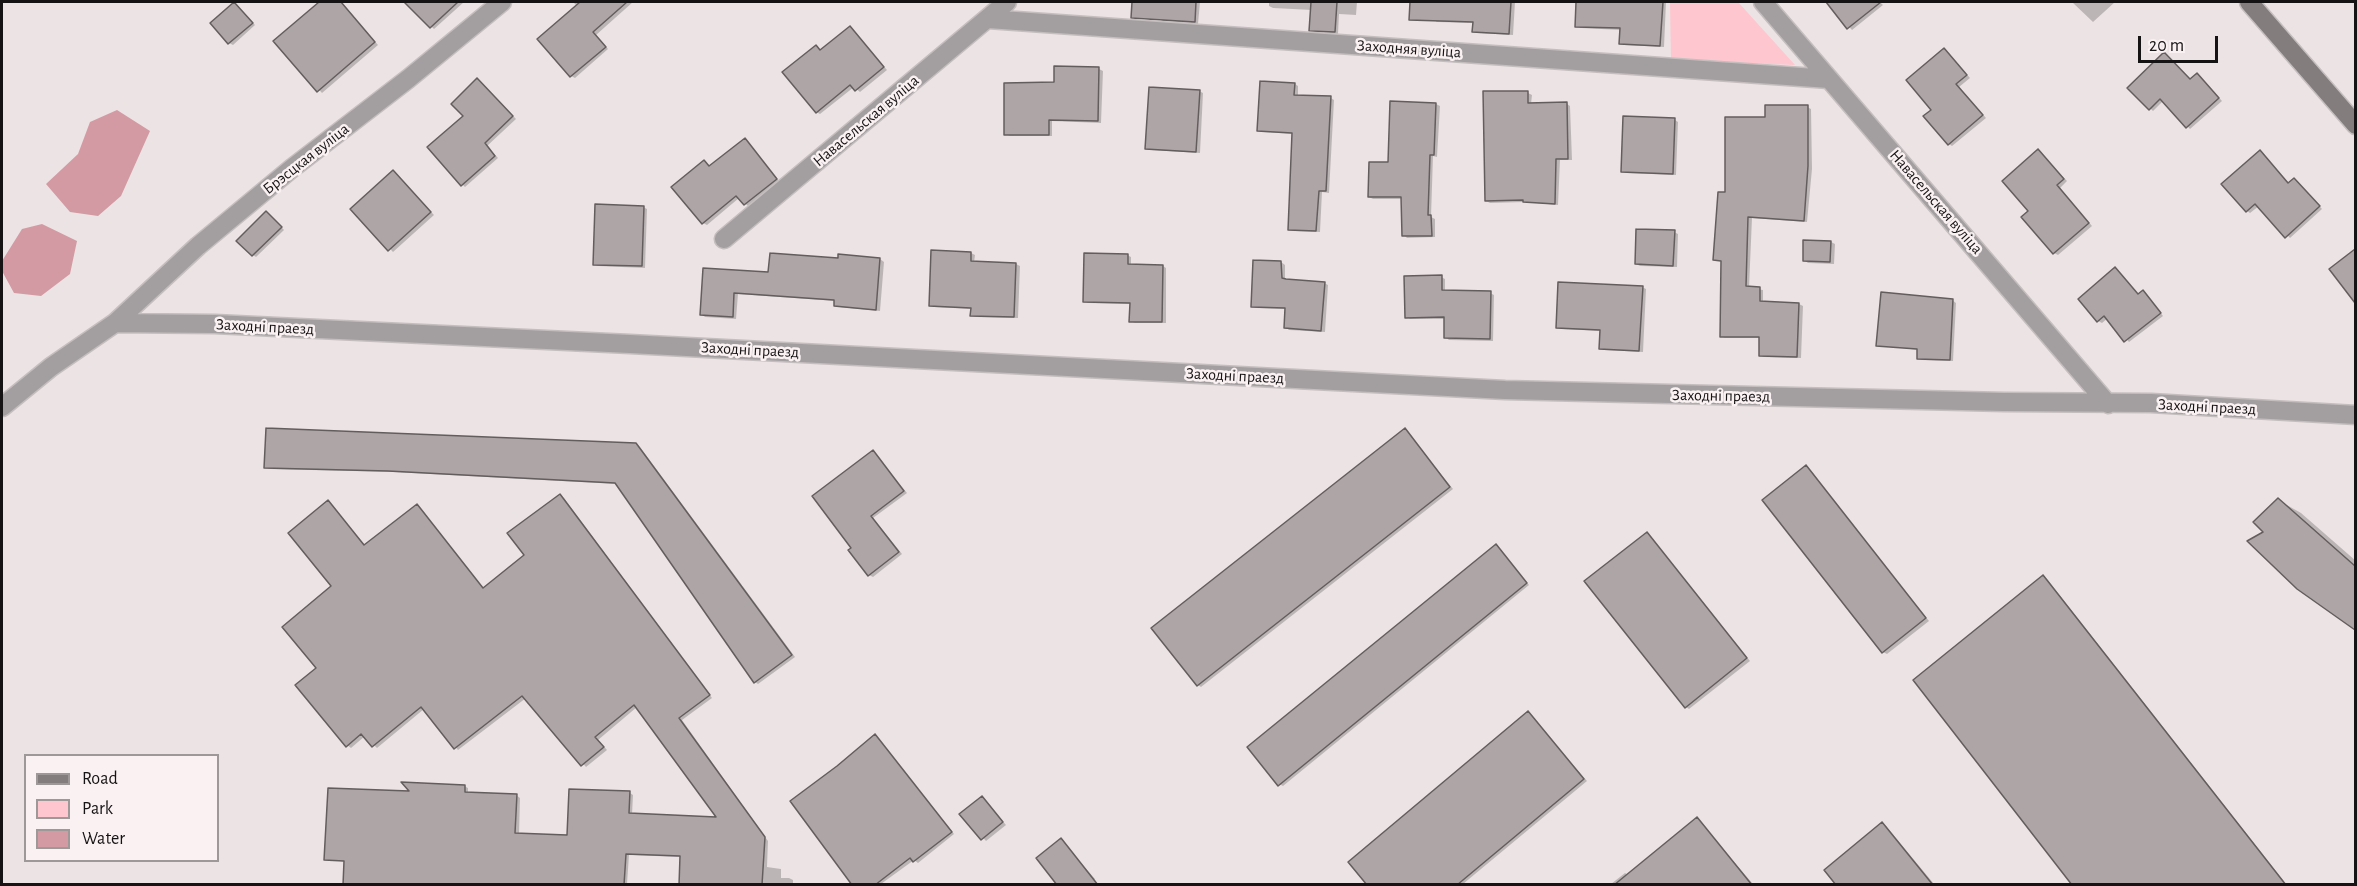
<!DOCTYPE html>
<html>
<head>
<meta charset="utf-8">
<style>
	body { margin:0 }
	#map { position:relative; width:2357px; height:886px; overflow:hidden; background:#ece3e4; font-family:"Alegreya Sans",sans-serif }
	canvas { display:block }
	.frame { position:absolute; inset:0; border:3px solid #161314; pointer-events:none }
	.legend { position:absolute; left:24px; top:754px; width:195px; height:108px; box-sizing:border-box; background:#f9f1f2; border:2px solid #9e9899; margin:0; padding:8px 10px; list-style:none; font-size:18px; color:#161314 }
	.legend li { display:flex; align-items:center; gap:12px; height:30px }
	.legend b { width:30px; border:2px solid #9e9899 }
	.scale { position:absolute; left:2138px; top:36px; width:80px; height:27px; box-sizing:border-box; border:3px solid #161314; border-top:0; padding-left:8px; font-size:18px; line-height:21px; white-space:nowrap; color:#161314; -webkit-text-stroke:4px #f9f1f2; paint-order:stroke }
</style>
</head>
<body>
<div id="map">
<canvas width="2357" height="886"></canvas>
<div class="frame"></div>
<ul class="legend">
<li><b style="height:8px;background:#837d7e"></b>Road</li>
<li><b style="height:16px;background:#fec6ce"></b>Park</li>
<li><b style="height:16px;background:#d39aa3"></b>Water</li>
</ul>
<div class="scale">20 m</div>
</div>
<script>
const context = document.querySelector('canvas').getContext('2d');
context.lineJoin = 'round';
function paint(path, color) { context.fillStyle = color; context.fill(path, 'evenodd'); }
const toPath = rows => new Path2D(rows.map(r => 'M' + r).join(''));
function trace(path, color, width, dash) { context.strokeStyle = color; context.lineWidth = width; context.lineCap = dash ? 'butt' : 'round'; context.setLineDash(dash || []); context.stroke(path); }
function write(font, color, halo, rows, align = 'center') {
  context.font = font + ' "Alegreya Sans",sans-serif'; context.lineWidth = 5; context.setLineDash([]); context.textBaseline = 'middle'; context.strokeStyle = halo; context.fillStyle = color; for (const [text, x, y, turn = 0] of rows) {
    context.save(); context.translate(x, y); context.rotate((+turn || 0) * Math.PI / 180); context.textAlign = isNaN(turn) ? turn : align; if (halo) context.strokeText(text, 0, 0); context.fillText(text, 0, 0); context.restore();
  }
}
const green = toPath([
	[1670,2,1738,2,1795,65,1671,60]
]);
const water = toPath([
	[117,110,150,131,121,196,98,216,70,212,46,184,78,154,90,122],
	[42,224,77,241,70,274,41,296,14,293,2,271,2,261,22,229]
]);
const shadow = toPath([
	[321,2,341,2,378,45,322,93,275,41],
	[406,2,464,2,434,29],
	[573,2,633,2,596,35,608,49,575,78,571,76,577,6],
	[1160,2,1200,2,1198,24,1163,21,1159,19],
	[1269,2,1357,2,1356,15,1339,14,1338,34,1314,32,1310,30,1312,10,1273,8,1269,6],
	[1434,2,1515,2,1513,35,1477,33,1474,31,1474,23,1437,22,1434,20],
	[1578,2,1666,2,1664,47,1624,45,1620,43,1621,30,1581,28,1577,26],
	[1827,2,1880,2,1883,5,1852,30],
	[2072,2,2115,2,2093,22],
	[234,3,255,25,233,45,229,43],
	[850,28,887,70,860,92,854,87,820,114,816,112,816,47,822,51],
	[1944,49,1970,78,1959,87,1986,118,1952,146,1949,144,1933,110],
	[1099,69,1103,71,1101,123,1052,121,1052,136,1010,136,1006,134,1055,84],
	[2201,77,2222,101,2190,129,2163,101,2153,111,2129,88,2191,80],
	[481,82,516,119,487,146,498,158,465,187,462,184,465,116],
	[1295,84,1298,86,1298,96,1331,98,1334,100,1329,193,1322,192,1320,232,1293,231,1290,229,1294,134,1263,132,1259,130],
	[1199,91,1203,93,1200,153,1151,150,1147,148],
	[1528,93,1532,95,1531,104,1567,104,1570,106,1572,160,1560,160,1558,205,1525,202,1490,203,1486,201],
	[1436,104,1440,106,1437,157,1433,156,1431,217,1435,219,1435,237,1407,238,1404,235,1403,199,1373,199,1369,197,1389,164],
	[1807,107,1811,109,1812,169,1807,222,1752,218,1749,288,1763,290,1763,303,1799,304,1803,306,1801,358,1764,357,1760,355,1761,338,1725,338,1721,336,1722,262,1715,259,1727,194,1766,118],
	[1675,120,1678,122,1676,175,1626,173,1622,171],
	[745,140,780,182,748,206,739,198,707,225,703,223,704,162,710,167],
	[2038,151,2067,181,2060,188,2092,226,2058,255,2054,253,2030,211],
	[2260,152,2290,184,2294,180,2298,182,2322,209,2290,238,2259,206,2250,213,2247,211],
	[393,172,434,215,393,252,352,209],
	[643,207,647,209,645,268,598,266,594,264],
	[270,215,284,230,256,257,253,255],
	[1674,232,1678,234,1677,267,1640,266,1636,264],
	[1831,242,1835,244,1834,264,1808,263,1804,260],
	[2356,251,2356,300,2332,269],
	[971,253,975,255,974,263,1016,264,1020,266,1018,318,976,317,972,315,972,309,934,307,930,305],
	[1127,255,1131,257,1131,266,1163,266,1166,268,1166,323,1135,323,1131,321,1131,304,1088,303,1085,301],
	[839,259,880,259,884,262,880,311,839,307,835,305,836,301,738,294,736,319,705,317,701,314,704,270,770,274],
	[1281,262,1285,265,1285,281,1324,283,1328,285,1325,332,1289,330,1286,327,1287,309,1256,308,1253,306],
	[2118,271,2139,295,2143,292,2146,294,2163,316,2129,342,2108,318,2102,323,2098,321],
	[1441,277,1445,279,1445,292,1490,293,1494,295,1493,341,1449,340,1445,337,1446,319,1410,319,1407,317],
	[1642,287,1646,289,1643,352,1604,350,1600,348,1601,331,1562,329,1558,327],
	[1952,300,1956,303,1953,361,1922,360,1918,358,1919,350,1877,345],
	[1405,430,1453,489,1201,687,1198,685],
	[636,444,640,447,795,657,758,684,755,682,617,484,393,472,270,469,266,467],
	[873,452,907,493,873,518,902,554,873,577,869,575,853,548],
	[1806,467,1929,621,1887,654,1883,652],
	[560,496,564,498,712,698,682,720,768,841,767,867,781,869,781,878,789,878,793,880,793,884,680,884,681,857,629,855,627,884,345,884,346,862,326,859,412,793,464,786,468,788,468,793,516,795,520,798,519,835,568,837,630,793,633,795,632,815,719,818,637,707,598,740,607,750,586,767,526,698,458,750,424,709,377,748,365,736,351,748,347,745,318,668,333,586,328,502,366,546,417,505,484,589,526,556],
	[2278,500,2301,513,2356,561,2356,628,2298,588,2265,533],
	[1647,533,1750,661,1689,709,1686,707],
	[1496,546,1529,585,1283,786,1279,784],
	[2043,577,2047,579,2286,884,2073,884],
	[1528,713,1587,781,1463,884,1369,884],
	[875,736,954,834,918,863,914,860,881,884,853,884,838,767],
	[982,797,1006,825,986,841,961,814],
	[1697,819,1753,884,1611,884,1625,873,1628,875],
	[1882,824,1886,826,1934,884,1838,884],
	[1061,840,1095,879,1088,884]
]);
const building = toPath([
	[234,2,253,23,228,44,210,23,234,2],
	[319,2,341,2,375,42,317,92,273,41,319,2],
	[404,2,458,2,430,28,404,2],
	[580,2,627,2,593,32,606,47,570,77,537,39,580,2],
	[1132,2,1196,2,1195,22,1131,18,1132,2],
	[1311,2,1337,2,1335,32,1309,31,1311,2],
	[1410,2,1511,2,1509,34,1472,32,1473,22,1409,20,1410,2],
	[1576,2,1663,2,1660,46,1619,44,1620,28,1575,27,1576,2],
	[1826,2,1881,2,1847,29,1826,2],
	[850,26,884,67,855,91,850,85,816,113,782,72,816,45,820,50,850,26],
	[1944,48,1967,75,1956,84,1983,115,1948,145,1923,116,1931,110,1906,80,1944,48],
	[2164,52,2190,79,2197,73,2219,98,2186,128,2160,99,2149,110,2127,88,2164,52],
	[1054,66,1099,67,1098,121,1049,120,1049,135,1004,135,1004,83,1054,82,1054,66],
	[477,78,513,116,485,143,495,156,461,186,427,147,463,116,451,104,477,78],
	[1260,81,1295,83,1294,95,1331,96,1326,191,1319,191,1316,231,1288,230,1292,133,1257,131,1260,81],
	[1149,87,1200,90,1196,152,1145,149,1149,87],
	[1483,91,1528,91,1528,103,1567,102,1568,159,1556,159,1555,204,1523,202,1523,200,1485,201,1483,91],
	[1390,101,1436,103,1434,155,1430,155,1428,215,1431,215,1432,236,1402,236,1401,197,1368,197,1369,162,1388,162,1390,101],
	[1765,105,1808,105,1808,166,1804,221,1748,217,1746,286,1760,287,1760,301,1799,303,1797,357,1759,356,1759,337,1720,337,1721,261,1713,260,1718,192,1725,192,1725,117,1765,117,1765,105],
	[1623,116,1675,118,1673,174,1621,172,1623,116],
	[745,138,777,179,744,205,736,196,702,224,671,187,704,160,709,166,745,138],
	[2038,149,2064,179,2057,185,2089,223,2053,254,2021,217,2028,211,2002,181,2038,149],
	[2260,150,2288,183,2294,178,2320,206,2285,238,2255,204,2246,212,2221,184,2260,150],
	[393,170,431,212,388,251,350,209,393,170],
	[595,204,644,206,642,266,593,265,595,204],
	[266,211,282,227,252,256,236,241,266,211],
	[1636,229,1675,230,1673,266,1635,264,1636,229],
	[1803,240,1831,241,1830,262,1803,261,1803,240],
	[2355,249,2355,303,2329,269,2355,249],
	[931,250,971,252,971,261,1016,263,1014,317,970,316,971,308,929,306,931,250],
	[770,253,838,258,838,254,880,258,876,310,834,306,834,300,734,293,733,317,700,315,703,268,768,272,770,253],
	[1084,253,1128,254,1128,264,1163,265,1162,322,1129,322,1130,303,1083,302,1084,253],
	[1253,260,1281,261,1282,278,1286,279,1325,282,1321,331,1284,328,1285,308,1251,307,1253,260],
	[2115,267,2138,294,2143,290,2161,313,2124,342,2104,316,2097,322,2078,299,2115,267],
	[1442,275,1442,290,1491,291,1490,339,1444,338,1444,317,1405,318,1404,276,1442,275],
	[1558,282,1643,286,1639,351,1599,349,1600,330,1556,328,1558,282],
	[1881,292,1953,299,1950,360,1917,359,1917,349,1876,346,1881,292],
	[266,428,636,443,792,655,754,683,615,483,388,471,264,468,266,428],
	[1405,428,1450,487,1197,686,1151,628,1405,428],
	[873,450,904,491,871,516,899,552,868,576,848,550,851,548,812,496,873,450],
	[1806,465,1926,618,1882,653,1762,500,1806,465],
	[560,494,710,695,679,718,765,837,762,885,679,885,680,856,626,854,624,885,343,885,344,861,324,860,328,788,409,791,401,782,465,785,465,792,517,794,515,833,567,835,569,789,630,791,629,813,716,817,634,705,595,737,604,747,581,766,522,696,454,749,421,707,372,747,361,734,346,747,295,685,316,668,282,627,331,586,288,533,328,500,364,545,417,504,483,588,524,555,507,533,560,494],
	[2278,498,2355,566,2355,630,2297,589,2247,541,2263,532,2253,522,2278,498],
	[1647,532,1747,658,1685,708,1584,581,1647,532],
	[1496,544,1527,583,1278,786,1247,747,1496,544],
	[2043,575,2286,885,2072,885,1913,680,2043,575],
	[1528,711,1584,779,1457,885,1367,885,1348,862,1528,711],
	[875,734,952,832,913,862,910,858,875,885,852,885,790,801,837,766,875,734],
	[982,796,1003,822,981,840,959,814,982,796],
	[1697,817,1752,885,1614,885,1697,817],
	[1882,822,1933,885,1836,885,1824,870,1882,822],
	[1061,838,1098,885,1057,885,1036,858,1061,838]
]);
const minor = toPath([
	[1763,2,2108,404],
	[988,19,1829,79],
	[724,239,1007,2],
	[115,323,215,324,630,344,1505,390,2004,402,2151,403,2356,415],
	[2,407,51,367,115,323,198,246,291,169,408,79,502,2]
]);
const secondary = toPath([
	[2249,2,2356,125]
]);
const streetNames = [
	["Заходняя вуліца",1409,49,4],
	["Навасельская вуліца",866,121,-40],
	["Брэсцкая вуліца",306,159,-38],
	["Навасельская вуліца",1936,202,49],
	["Заходні праезд",265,327,3],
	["Заходні праезд",750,350,3],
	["Заходні праезд",1235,376,3],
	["Заходні праезд",1721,396,1],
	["Заходні праезд",2207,407,3]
];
paint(green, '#fec6ce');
paint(water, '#d39aa3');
paint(shadow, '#0003');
paint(building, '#ada5a6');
trace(building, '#645d5e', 1.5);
trace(minor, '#c5bebf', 21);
trace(secondary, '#c5bebf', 21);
trace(minor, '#a39fa0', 18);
trace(secondary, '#837d7e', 18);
write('16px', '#161314', '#f9f1f2', streetNames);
</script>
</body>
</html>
